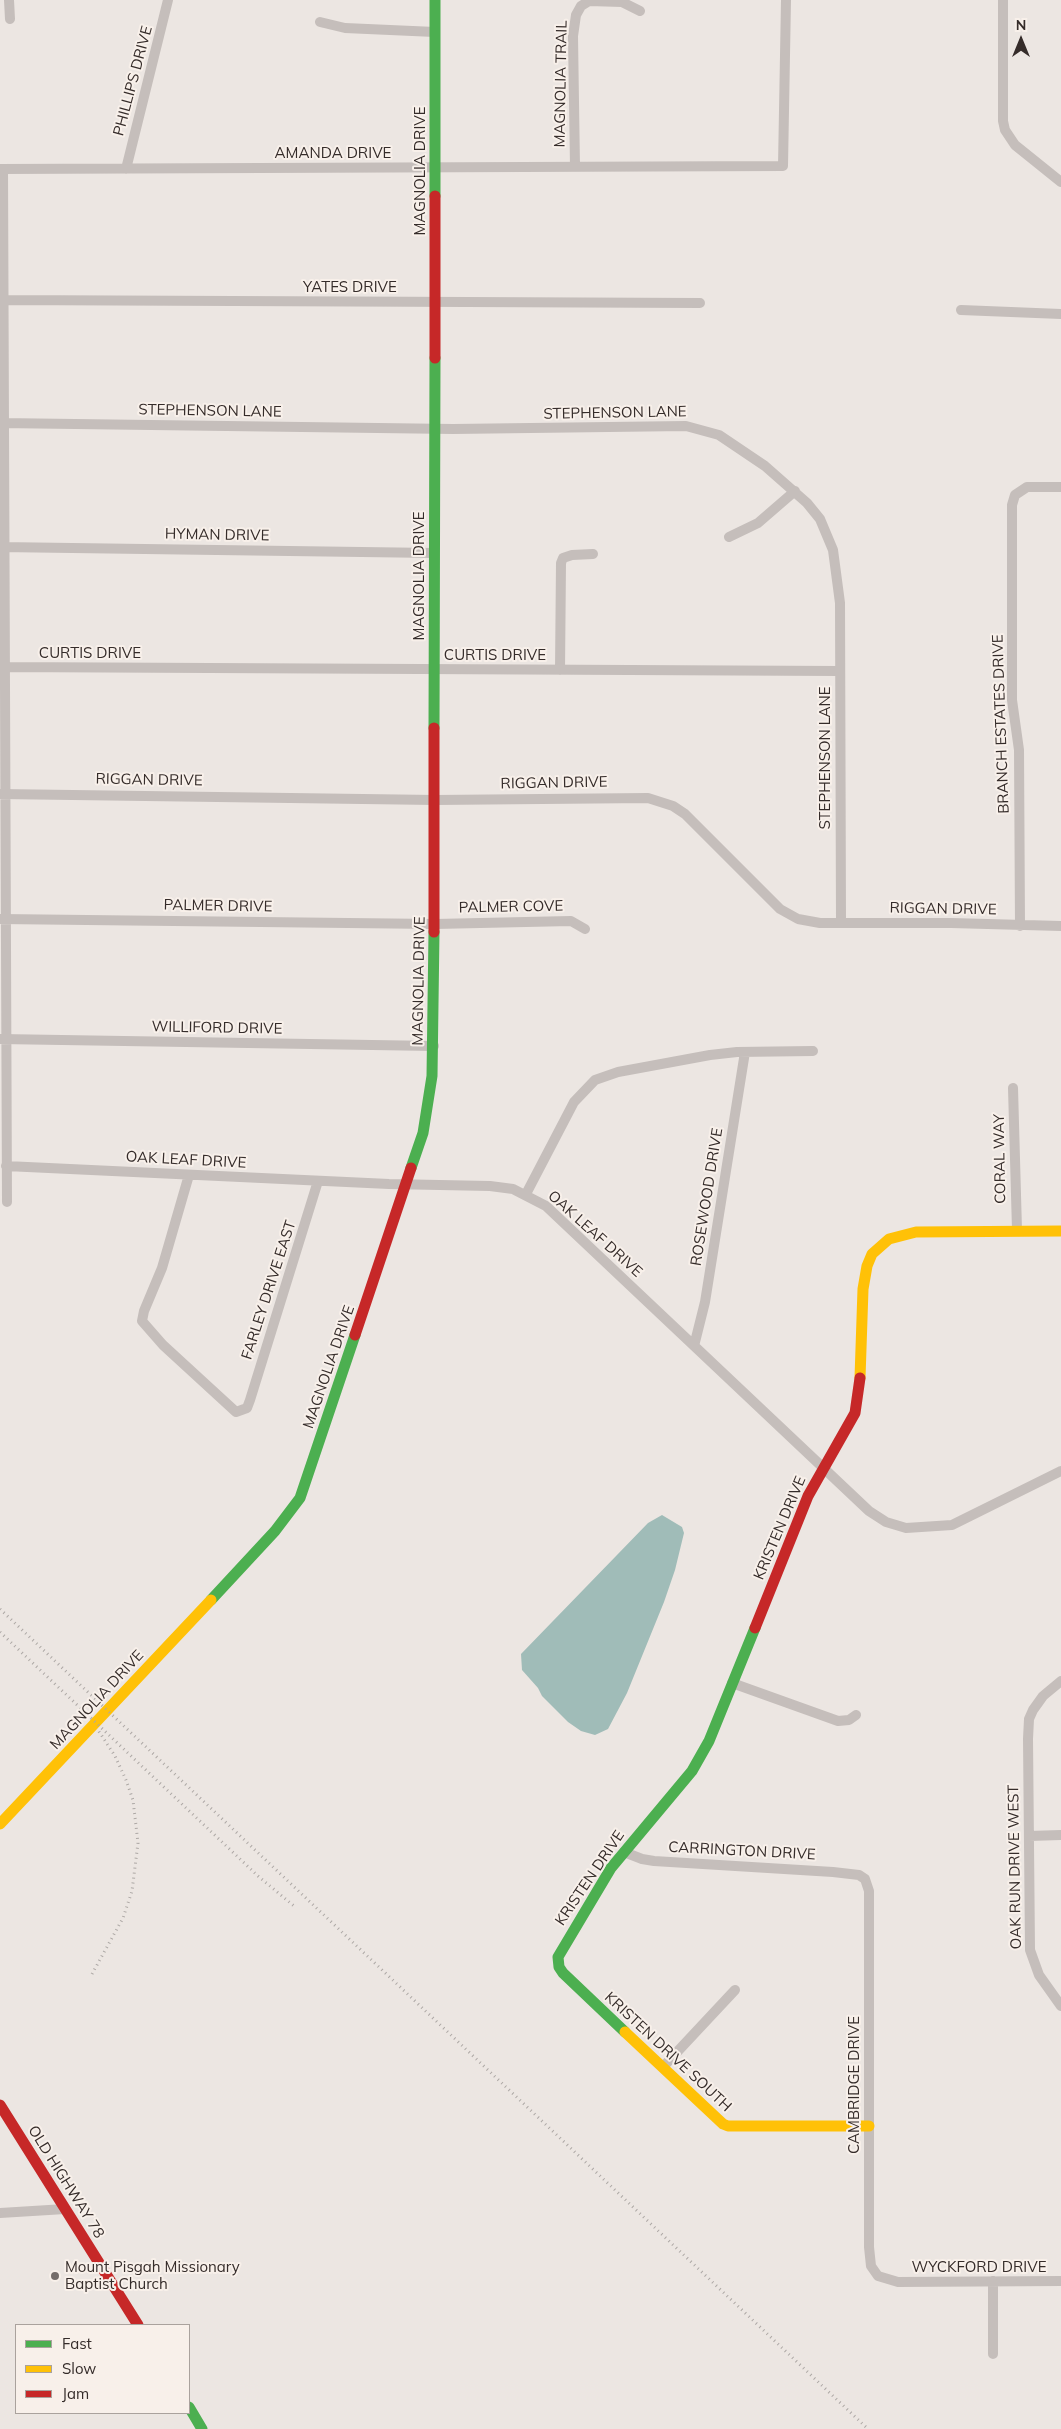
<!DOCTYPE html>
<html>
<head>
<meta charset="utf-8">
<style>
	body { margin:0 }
	#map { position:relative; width:1061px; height:2429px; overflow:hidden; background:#ece6e2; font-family:Mulish,sans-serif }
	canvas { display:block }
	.legend { position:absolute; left:15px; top:2324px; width:175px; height:90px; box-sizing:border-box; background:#f8f0ea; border:1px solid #aaa29d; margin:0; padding:6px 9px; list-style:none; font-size:15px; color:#352c2a }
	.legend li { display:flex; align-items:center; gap:10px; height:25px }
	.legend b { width:25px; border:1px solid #aaa29d }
	.north { position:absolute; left:996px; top:15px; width:50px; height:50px; -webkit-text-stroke:4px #f8f0ea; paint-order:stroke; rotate:0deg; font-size:14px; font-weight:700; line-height:20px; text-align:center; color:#352c2a }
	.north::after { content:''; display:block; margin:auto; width:18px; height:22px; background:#352c2a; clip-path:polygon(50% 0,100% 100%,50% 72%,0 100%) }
</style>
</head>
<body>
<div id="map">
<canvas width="1061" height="2429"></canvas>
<ul class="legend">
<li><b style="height:6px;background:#4caf50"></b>Fast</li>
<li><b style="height:6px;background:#ffc107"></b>Slow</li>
<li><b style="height:6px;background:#c62828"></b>Jam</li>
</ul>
<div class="north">N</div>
</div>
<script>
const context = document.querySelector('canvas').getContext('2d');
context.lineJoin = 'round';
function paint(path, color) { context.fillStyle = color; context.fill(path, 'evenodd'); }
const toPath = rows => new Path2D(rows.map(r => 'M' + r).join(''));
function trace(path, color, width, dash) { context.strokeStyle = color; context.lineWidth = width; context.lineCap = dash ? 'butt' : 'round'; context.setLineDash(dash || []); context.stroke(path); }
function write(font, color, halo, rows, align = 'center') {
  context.font = font + ' Mulish,sans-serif'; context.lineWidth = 4; context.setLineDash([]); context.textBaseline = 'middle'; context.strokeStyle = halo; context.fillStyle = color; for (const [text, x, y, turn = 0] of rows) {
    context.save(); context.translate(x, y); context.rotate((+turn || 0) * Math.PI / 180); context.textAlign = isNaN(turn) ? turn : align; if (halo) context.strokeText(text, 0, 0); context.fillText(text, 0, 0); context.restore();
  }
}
const water = toPath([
	[662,1515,682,1527,684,1533,675,1570,664,1602,627,1693,608,1729,595,1735,581,1731,568,1722,542,1696,538,1688,522,1670,521,1654,648,1523]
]);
const street = toPath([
	[9,0,10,19],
	[1003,0,1003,121,1005,130,1015,145,1061,182],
	[320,22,345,28,435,32],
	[575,167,573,36,576,15,581,6,589,1,622,2,640,11],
	[0,169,783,166,786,0],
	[3,169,7,1202],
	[126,169,168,0],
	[0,300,700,303],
	[961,310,1061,314],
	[0,423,453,429,686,426,719,435,765,466,807,503,820,519,833,550,840,603,841,923],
	[729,537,758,523,795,491],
	[0,547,434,553],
	[0,667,839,671],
	[560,670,561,563,563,558,572,555,593,554],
	[0,794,435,800,648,798,673,806,685,814,780,909,798,919,820,923,951,923,1061,926],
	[0,919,435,924,571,921,585,929],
	[1020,926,1019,750,1012,700,1012,505,1015,495,1027,487,1061,487],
	[0,1039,434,1046],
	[1013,1088,1017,1230],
	[6,1166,389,1184,490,1186,513,1189,546,1206,869,1511,886,1522,906,1528,952,1525,1061,1471],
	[189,1175,162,1268,144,1311,142,1321,163,1345,236,1412,247,1408,250,1400,318,1181],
	[526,1194,574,1102,595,1080,618,1072,710,1055,737,1052,813,1051],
	[694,1346,705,1302,745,1052],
	[1061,1681,1043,1696,1033,1710,1029,1719,1028,1739,1030,1950,1039,1975,1061,2006],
	[732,1683,838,1721,849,1720,856,1715],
	[1029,1836,1061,1835],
	[624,1852,642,1859,654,1861,833,1872,859,1875,865,1879,869,1891,869,2247,871,2266,878,2276,898,2282,1061,2281],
	[663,2067,735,1990],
	[0,2213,65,2209],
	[993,2354,993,2281]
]);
const fast = toPath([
	[435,196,435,0],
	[434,728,435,358],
	[411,1168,423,1133,432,1076,434,932],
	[211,1600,275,1531,300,1498,355,1335],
	[625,2032,563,1973,559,1967,558,1957,611,1868,692,1771,709,1741,755,1628],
	[189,2407,202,2429]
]);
const slow = toPath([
	[860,1378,863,1289,867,1266,872,1254,889,1239,916,1232,1061,1231],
	[0,1824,211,1600],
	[625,2032,723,2124,728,2126,869,2126]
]);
const jam = toPath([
	[435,358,435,196],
	[434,932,434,728],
	[355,1335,411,1168],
	[755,1628,808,1496,855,1413,860,1378],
	[0,2105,138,2325]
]);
const rail = toPath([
	[0,1609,868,2429],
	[0,1632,258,1876,294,1906],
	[92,1974,123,1918,132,1891,138,1843,133,1800,126,1780,115,1756,98,1730]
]);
const markers = [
	[55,2276,5,"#756d6a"]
];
const streetNames = [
	["PHILLIPS DRIVE",133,81,-75],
	["MAGNOLIA TRAIL",561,84,-89],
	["AMANDA DRIVE",333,153],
	["MAGNOLIA DRIVE",420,171,-90],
	["YATES DRIVE",350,287],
	["STEPHENSON LANE",210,411,1],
	["STEPHENSON LANE",615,413,-1],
	["HYMAN DRIVE",217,535,1],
	["MAGNOLIA DRIVE",419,576,-90],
	["CURTIS DRIVE",90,653],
	["CURTIS DRIVE",495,655],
	["BRANCH ESTATES DRIVE",1001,724,-92],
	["STEPHENSON LANE",825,758,-90],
	["RIGGAN DRIVE",149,780,1],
	["RIGGAN DRIVE",554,783,-1],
	["PALMER DRIVE",218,906,1],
	["PALMER COVE",511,907,-1],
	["RIGGAN DRIVE",943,909,1],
	["MAGNOLIA DRIVE",419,981,-89],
	["WILLIFORD DRIVE",217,1028,1],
	["CORAL WAY",1000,1159,-91],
	["OAK LEAF DRIVE",186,1160,3],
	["ROSEWOOD DRIVE",707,1197,-81],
	["OAK LEAF DRIVE",595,1234,42],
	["FARLEY DRIVE EAST",269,1290,-72],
	["MAGNOLIA DRIVE",329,1367,-71],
	["KRISTEN DRIVE",780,1528,-67],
	["MAGNOLIA DRIVE",97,1700,-47],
	["CARRINGTON DRIVE",742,1851,3],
	["OAK RUN DRIVE WEST",1015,1867,-91],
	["KRISTEN DRIVE",590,1878,-56],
	["KRISTEN DRIVE SOUTH",668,2052,43],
	["CAMBRIDGE DRIVE",854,2085,-90],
	["OLD HIGHWAY 78",66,2182,58],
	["WYCKFORD DRIVE",979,2267]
];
const poiNames = [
	["Mount Pisgah Missionary",65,2267],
	["Baptist Church",65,2284]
];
paint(water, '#a0bcb8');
trace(street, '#c5bebb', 10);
trace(fast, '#4caf50', 11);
trace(slow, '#ffc107', 11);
trace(jam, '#c62828', 11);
trace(rail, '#ada8a5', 3, [1, 4]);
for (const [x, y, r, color] of markers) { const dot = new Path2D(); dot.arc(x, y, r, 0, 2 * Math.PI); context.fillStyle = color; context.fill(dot); trace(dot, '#f8f0ea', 2); }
write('15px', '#352c2a', '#f8f0ea', streetNames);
write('15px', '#352c2a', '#f8f0ea', poiNames, 'left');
</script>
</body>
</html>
